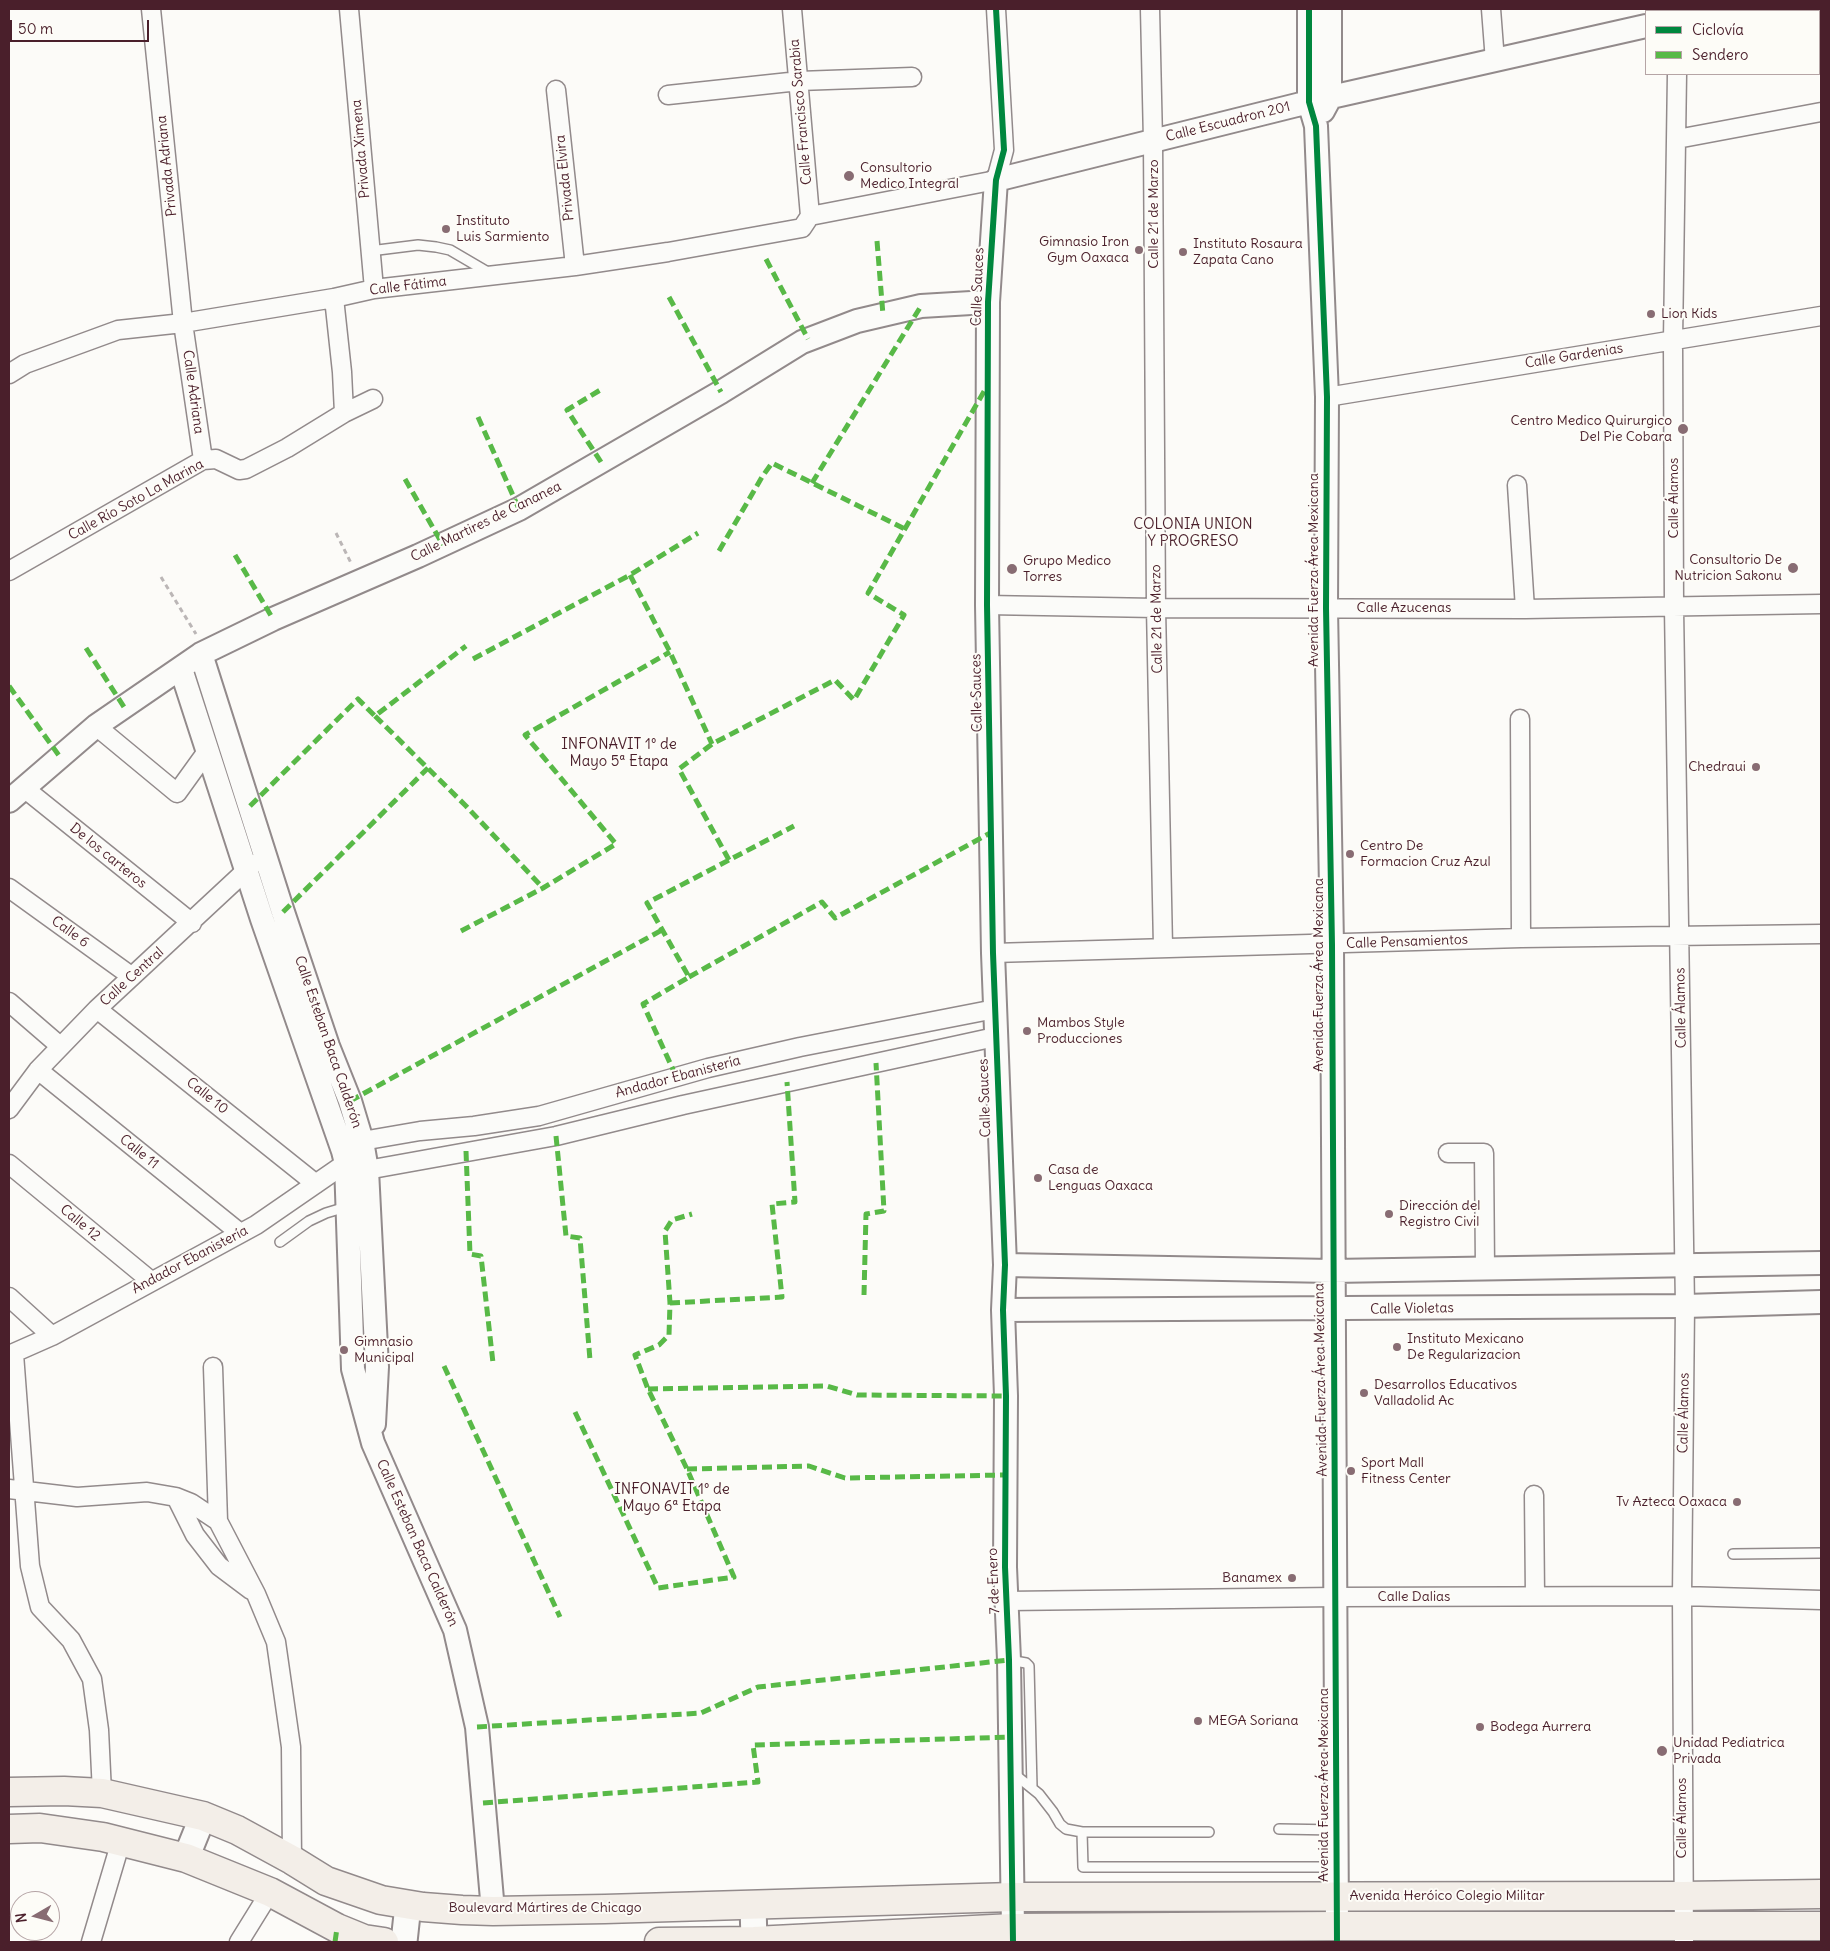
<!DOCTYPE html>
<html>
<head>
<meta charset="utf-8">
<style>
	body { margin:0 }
	#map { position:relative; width:1830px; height:1951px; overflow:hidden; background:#fcfbf8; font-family:Delius,sans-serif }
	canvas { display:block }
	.frame { position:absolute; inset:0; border:10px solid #4a1f2b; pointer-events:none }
	.legend { position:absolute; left:1645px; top:10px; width:175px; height:65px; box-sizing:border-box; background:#fdfcf7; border:1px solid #b5a4a5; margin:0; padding:6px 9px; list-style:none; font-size:15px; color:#4a1f2b }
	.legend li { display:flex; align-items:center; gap:10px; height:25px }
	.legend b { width:25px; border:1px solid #b5a4a5 }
	.north { position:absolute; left:10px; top:1891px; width:50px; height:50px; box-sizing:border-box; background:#fdfcf7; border:1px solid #b5a4a5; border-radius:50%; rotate:262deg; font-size:14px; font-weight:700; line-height:20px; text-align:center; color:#4a1f2b }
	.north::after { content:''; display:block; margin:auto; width:18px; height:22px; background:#886c73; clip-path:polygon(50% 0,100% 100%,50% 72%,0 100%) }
	.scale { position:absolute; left:10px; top:20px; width:139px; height:22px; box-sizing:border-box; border:2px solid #4a1f2b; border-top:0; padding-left:6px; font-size:15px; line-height:18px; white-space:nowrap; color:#4a1f2b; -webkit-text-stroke:4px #fdfcf7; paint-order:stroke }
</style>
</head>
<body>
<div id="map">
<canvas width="1830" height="1951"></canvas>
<div class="frame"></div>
<ul class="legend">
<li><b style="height:6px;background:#00873e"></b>Ciclovía</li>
<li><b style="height:6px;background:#58b947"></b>Sendero</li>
</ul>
<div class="north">N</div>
<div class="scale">50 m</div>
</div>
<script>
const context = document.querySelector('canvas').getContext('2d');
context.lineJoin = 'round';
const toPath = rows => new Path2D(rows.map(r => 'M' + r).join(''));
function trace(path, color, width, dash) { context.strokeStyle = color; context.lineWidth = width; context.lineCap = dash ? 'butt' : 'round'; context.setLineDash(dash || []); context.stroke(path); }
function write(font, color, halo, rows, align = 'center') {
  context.font = font + ' Delius,sans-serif'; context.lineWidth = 4; context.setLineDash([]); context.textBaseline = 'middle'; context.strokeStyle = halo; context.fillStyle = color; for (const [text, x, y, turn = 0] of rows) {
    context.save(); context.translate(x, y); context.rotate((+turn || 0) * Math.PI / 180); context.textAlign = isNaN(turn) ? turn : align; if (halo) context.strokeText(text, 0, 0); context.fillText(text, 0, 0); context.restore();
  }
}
const path = toPath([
	[336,533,351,563],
	[161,577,196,634]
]);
const service = toPath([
	[370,251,418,245,436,247,450,250,491,274],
	[280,1242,309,1221,326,1213,346,1207],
	[1733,1554,1821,1553],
	[1009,1660,1026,1663,1029,1666,1032,1787],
	[1013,1773,1039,1794,1053,1812,1060,1824,1066,1829,1082,1832],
	[1279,1829,1337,1830],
	[1209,1832,1082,1832,1083,1867,1335,1867]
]);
const minor = toPath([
	[151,9,183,323,203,460],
	[349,9,374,289],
	[792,9,810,216],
	[1150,9,1153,141,1156,608,1163,947],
	[1491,9,1495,61],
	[1677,9,1677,11],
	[1677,74,1673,340,1674,608,1685,1306,1682,1596,1684,1942],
	[556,90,575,266],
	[668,95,799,81,912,77],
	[1677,139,1821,112],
	[810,216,996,180,1004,150,996,9],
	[334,298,342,372,344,413],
	[9,374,25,364,118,330,183,323,334,298,374,289,575,266,668,252,802,228,810,216],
	[1327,397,1821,316],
	[1517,485,1525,609],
	[9,571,203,460,216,459,239,470,246,469,287,448,344,413,373,399],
	[987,605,1156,608,1525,609,1821,604],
	[1520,719,1521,938],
	[96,726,177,793,208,750],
	[24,788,192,923],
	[9,888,131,976],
	[993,953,1521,938,1821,934],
	[9,1002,60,1046],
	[97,1009,316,1184],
	[38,1070,240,1233],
	[9,1109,38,1070,97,1009,253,864],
	[362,1141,420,1131,474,1126,539,1116,708,1068,800,1047,995,1009],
	[1448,1153,1484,1153,1485,1268],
	[9,1164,151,1281],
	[367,1170,556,1136,683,1105,995,1037],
	[9,1297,52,1336],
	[14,1354,30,1566,40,1607,71,1640,92,1679,99,1730,102,1793],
	[9,1355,52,1336,256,1225,346,1163,355,1158],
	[213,1367,218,1521,256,1594,276,1642,291,1747,292,1860],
	[9,1489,77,1497,147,1492,176,1497,191,1503,218,1521],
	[1534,1495,1535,1596],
	[176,1497,195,1535,219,1566,251,1590],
	[1007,1601,1336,1597,1682,1596,1821,1600],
	[91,1942,121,1841],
	[239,1942,270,1892]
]);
const tertiary = toPath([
	[1309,9,1309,102,1316,126,1327,397,1326,608,1332,945,1337,1926],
	[1748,11,1772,9],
	[1323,111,1330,98,1330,9],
	[201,654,283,912,328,1046,350,1101,362,1141,367,1170,377,1367,374,1424],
	[181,669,262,919,343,1151,346,1163,353,1369,373,1443,455,1630,477,1727,493,1911],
	[9,801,96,726,201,654,273,619,418,556,519,509,721,392,802,342,857,321,921,306,988,302],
	[1005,1265,1332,1271,1821,1263],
	[1003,1310,1685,1306,1821,1302],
	[1013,1928,1009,1660,1005,1567,1006,1396,1003,1310,1005,1265,993,953,987,605,988,302,996,180,1309,102,1646,26]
]);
const secondary = toPath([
	[186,1858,203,1816],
	[753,1905,754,1941],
	[404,1942,408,1905]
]);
const primary = toPath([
	[9,1792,64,1791,102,1793,203,1816,237,1830,292,1860,326,1881,381,1900,423,1907,462,1910,493,1911,605,1909,1013,1897,1682,1896,1821,1894],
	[9,1829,40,1828,103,1837,186,1858,270,1892,337,1928,364,1939,384,1942],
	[659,1942,754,1941,1013,1928,1337,1926,1821,1926]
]);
const quiet = toPath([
	[877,241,883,315],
	[766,259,808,339],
	[669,297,721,392],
	[478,417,519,509],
	[601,462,567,410,602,389],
	[405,479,443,545],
	[812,483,921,306],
	[719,551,762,477,772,463,905,529],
	[235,555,273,619],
	[630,575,670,652,712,744],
	[86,648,124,707],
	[473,659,630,575,698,533],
	[9,686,60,757],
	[375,716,466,806,543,888],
	[250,806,358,699,375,716,466,646],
	[729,860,679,769,712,744,835,680,854,700,904,615,868,593,986,388],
	[283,912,428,768],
	[461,931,543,888,616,844,525,735,670,652],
	[689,977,822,902,835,918,992,832],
	[676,1076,643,1004,689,977,647,903,794,826],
	[350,1101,662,930],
	[556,1136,566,1236,580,1238,590,1360],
	[466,1151,470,1254,481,1256,493,1363],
	[864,1295,866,1214,884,1211,876,1063],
	[670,1303,782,1297,772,1204,795,1202,787,1082],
	[444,1366,560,1617],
	[648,1389,827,1386,857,1395,1006,1396],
	[575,1412,658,1588,734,1577,687,1469,648,1389,635,1355,659,1345,669,1335,670,1303,665,1231,672,1220,692,1214],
	[687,1469,809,1466,845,1478,1004,1475],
	[477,1727,701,1713,758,1687,1009,1660],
	[483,1803,758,1782,753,1745,1010,1737],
	[754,1941,754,1942],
	[335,1942,337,1928]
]);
const cycleway = toPath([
	[996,9,1004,150,996,180,988,302,987,605,993,953,1005,1265,1003,1310,1006,1396,1005,1567,1009,1660,1013,1942],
	[1309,9,1309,102,1316,126,1327,397,1326,608,1332,945,1337,1942]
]);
const markers = [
	[849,176,6,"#886c73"],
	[446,229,5,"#886c73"],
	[1139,250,5,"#886c73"],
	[1183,252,5,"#886c73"],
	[1651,314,5,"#886c73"],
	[1683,429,6,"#886c73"],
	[1793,568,6,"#886c73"],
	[1012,569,6,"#886c73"],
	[1756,767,5,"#886c73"],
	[1350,854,5,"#886c73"],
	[1027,1031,5,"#886c73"],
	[1038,1178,5,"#886c73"],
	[1389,1214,5,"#886c73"],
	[1397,1347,5,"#886c73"],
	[344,1350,5,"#886c73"],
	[1364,1393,5,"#886c73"],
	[1351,1471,5,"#886c73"],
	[1737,1502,5,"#886c73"],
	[1292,1578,5,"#886c73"],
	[1198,1721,5,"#886c73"],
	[1480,1727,5,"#886c73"],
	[1662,1751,6,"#886c73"]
];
const streetNames = [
	["Calle Francisco Sarabia",801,112,-95],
	["Calle Escuadron 201",1228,122,-14],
	["Privada Ximena",361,149,-95],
	["Privada Adriana",167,166,-96],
	["Privada Elvira",565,178,-96],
	["Calle 21 de Marzo",1154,214,-90],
	["Calle Fátima",408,286,-7],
	["Calle Sauces",978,287,-88],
	["Calle Gardenias",1574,356,-9],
	["Calle Adriana",193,392,82],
	["Calle Álamos",1674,498,-90],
	["Calle Río Soto La Marina",136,500,-29],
	["Calle Martires de Cananea",486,522,-26],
	["Avenida Fuerza Área Mexicana",1314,570,-90],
	["Calle Azucenas",1404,608],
	["Calle 21 de Marzo",1157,619,-91],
	["Calle Sauces",977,693,-91],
	["De los carteros",108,856,39],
	["Calle 6",70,932,36],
	["Calle Pensamientos",1407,942,-2],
	["Avenida Fuerza Área Mexicana",1319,975,-90],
	["Calle Central",132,977,-42],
	["Calle Álamos",1681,1008,-91],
	["Calle Esteban Baca Calderón",328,1042,71],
	["Andador Ebanistería",678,1077,-15],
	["Calle 10",207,1096,39],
	["Calle Sauces",985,1098,-92],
	["Calle 11",139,1152,39],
	["Calle 12",80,1223,40],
	["Andador Ebanistería",190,1260,-28],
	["Calle Violetas",1412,1309,-1],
	["Avenida Fuerza Área Mexicana",1321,1380,-91],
	["Calle Álamos",1684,1413,-89],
	["Calle Esteban Baca Calderón",417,1543,66],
	["7 de Enero",994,1581,-92],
	["Calle Dalias",1414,1597],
	["Avenida Fuerza Área Mexicana",1324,1785,-90],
	["Calle Álamos",1682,1818,-90],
	["Avenida Heróico Colegio Militar",1447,1896],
	["Boulevard Mártires de Chicago",545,1908]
];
const poiNames = [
	["Consultorio",860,168],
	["Medico Integral",860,184],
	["Instituto",456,221],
	["Luis Sarmiento",456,237],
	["Gimnasio Iron",1129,242,"right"],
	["Gym Oaxaca",1129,258,"right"],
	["Instituto Rosaura",1193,244],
	["Zapata Cano",1193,260],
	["Lion Kids",1661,314],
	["Centro Medico Quirurgico",1672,421,"right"],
	["Del Pie Cobara",1672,437,"right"],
	["Consultorio De",1782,560,"right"],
	["Nutricion Sakonu",1782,576,"right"],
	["Grupo Medico",1023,561],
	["Torres",1023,577],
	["Chedraui",1746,767,"right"],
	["Centro De",1360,846],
	["Formacion Cruz Azul",1360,862],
	["Mambos Style",1037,1023],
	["Producciones",1037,1039],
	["Casa de",1048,1170],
	["Lenguas Oaxaca",1048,1186],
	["Dirección del",1399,1206],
	["Registro Civil",1399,1222],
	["Instituto Mexicano",1407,1339],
	["De Regularizacion",1407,1355],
	["Gimnasio",354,1342],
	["Municipal",354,1358],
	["Desarrollos Educativos",1374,1385],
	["Valladolid Ac",1374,1401],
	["Sport Mall",1361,1463],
	["Fitness Center",1361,1479],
	["Tv Azteca Oaxaca",1727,1502,"right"],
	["Banamex",1282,1578,"right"],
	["MEGA Soriana",1208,1721],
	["Bodega Aurrera",1490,1727],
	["Unidad Pediatrica",1673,1743],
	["Privada",1673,1759]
];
const neighbourhoodNames = [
	["COLONIA UNION",1193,525],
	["Y PROGRESO",1193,542],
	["INFONAVIT 1º de",619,745],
	["Mayo 5ª Etapa",619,762],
	["INFONAVIT 1º de",672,1490],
	["Mayo 6ª Etapa",672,1507]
];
trace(service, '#928a8b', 12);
trace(minor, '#928a8b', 21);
trace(tertiary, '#928a8b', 26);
trace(secondary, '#928a8b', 29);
trace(primary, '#928a8b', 31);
trace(path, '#bbb6b6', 3, [5, 4]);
trace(service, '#fbfbf9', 9);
trace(minor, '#fbfbf9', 18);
trace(tertiary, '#fbfbf9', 22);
trace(secondary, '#fbfbf9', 25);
trace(primary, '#f3eee8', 28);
trace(quiet, '#58b947', 5, [10, 5]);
trace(cycleway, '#00873e', 6);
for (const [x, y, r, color] of markers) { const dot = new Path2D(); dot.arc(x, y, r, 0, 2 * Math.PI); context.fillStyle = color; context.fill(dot); trace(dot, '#fdfcf7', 2); }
write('14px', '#4a1f2b', '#fdfcf7', streetNames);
write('14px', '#4a1f2b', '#fdfcf7', poiNames, 'left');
write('15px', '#4a1f2b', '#fdfcf7', neighbourhoodNames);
</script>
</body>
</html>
